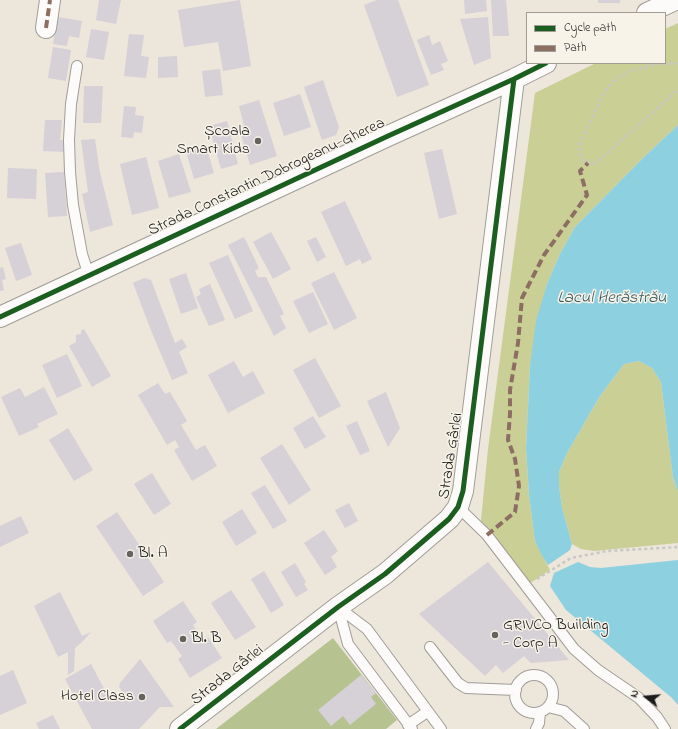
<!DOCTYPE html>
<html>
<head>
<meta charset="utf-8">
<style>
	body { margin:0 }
	#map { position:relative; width:678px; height:729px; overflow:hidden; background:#ece6db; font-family:"Indie Flower",sans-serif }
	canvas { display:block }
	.legend { position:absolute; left:526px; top:12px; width:140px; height:52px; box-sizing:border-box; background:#f7f3e8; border:1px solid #9f9d96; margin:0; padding:5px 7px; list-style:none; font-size:12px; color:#1c1c1c }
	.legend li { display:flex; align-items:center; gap:8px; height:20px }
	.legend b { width:20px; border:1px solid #9f9d96 }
	.north { position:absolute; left:626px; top:677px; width:40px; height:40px; -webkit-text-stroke:3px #f7f3e8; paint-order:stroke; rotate:286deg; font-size:11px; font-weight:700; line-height:16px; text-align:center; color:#1c1c1c }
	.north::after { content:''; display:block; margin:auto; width:14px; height:18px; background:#1c1c1c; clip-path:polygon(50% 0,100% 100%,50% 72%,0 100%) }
</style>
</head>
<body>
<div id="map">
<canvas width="678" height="729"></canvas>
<ul class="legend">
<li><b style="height:5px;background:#1b5e20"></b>Cycle path</li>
<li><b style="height:5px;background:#8d6e63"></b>Path</li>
</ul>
<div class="north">N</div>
</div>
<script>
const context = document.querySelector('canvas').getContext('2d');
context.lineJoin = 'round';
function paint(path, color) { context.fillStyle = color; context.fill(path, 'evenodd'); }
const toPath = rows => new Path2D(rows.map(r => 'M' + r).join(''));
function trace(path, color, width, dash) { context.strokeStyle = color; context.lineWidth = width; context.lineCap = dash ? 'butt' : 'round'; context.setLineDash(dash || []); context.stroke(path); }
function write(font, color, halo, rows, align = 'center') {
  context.font = font + ' "Indie Flower",sans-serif'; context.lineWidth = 3; context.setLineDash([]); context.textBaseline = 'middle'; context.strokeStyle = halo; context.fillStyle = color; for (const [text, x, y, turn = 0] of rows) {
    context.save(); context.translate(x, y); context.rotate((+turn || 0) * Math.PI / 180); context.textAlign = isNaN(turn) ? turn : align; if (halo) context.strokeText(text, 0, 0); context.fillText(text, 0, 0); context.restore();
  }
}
const green = toPath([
	[678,23,678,125,642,159,575,227,560,254,547,284,530,366,526,448,529,495,535,541,550,570,526,586,482,530,481,520,488,449,535,93,596,63,665,63,665,29],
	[639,361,652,368,661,382,673,477,678,492,678,543,594,551,581,549,572,544,562,508,559,485,559,472,567,453,600,396,624,364]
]);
const forest = toPath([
	[333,638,397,720,386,729,216,729]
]);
const water = toPath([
	[678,125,678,492,673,477,661,382,652,368,639,361,624,364,600,396,567,453,559,472,559,485,562,508,572,544,570,550,548,565,541,554,535,541,529,495,526,448,530,366,536,321,547,284,560,254,575,227,642,159],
	[678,560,678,705,672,698,566,610,550,586,554,573,578,562,590,567,601,568]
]);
const building = toPath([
	[99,0,121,0,116,24,96,20],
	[240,0,251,66,223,71,218,42,184,47,178,10],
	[377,0,398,0,429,85,397,97,364,5],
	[464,0,486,0,487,11,465,14],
	[491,0,506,0,509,36,493,36],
	[598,0,620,0,620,3,598,3],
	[58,17,82,21,79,38,69,36,67,46,53,44],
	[488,17,491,58,474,65,460,19],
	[91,29,109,32,104,60,86,57],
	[129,34,144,35,141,56,149,57,146,78,124,76],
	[429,35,432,45,440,41,448,61,441,64,444,70,431,75,417,40],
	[53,47,71,50,66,81,48,78],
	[177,56,178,77,158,78,158,57],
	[220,69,223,95,205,97,202,71],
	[323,80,339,127,336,135,322,140,304,87],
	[84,86,103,86,101,123,83,123],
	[300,94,311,127,284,136,273,103],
	[259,100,277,156,250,165,239,127,244,125,239,106],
	[124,106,136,107,135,115,144,116,142,133,134,132,133,138,121,137],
	[45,120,62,120,60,140,66,140,65,152,43,151],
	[227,121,238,164,221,169,209,126],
	[95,139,100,173,113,225,90,232,82,194,88,192,81,140],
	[206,146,214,173,194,179,186,152],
	[442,149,457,214,439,219,424,153],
	[179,154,191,192,169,198,158,161],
	[146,157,159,208,132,215,120,164],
	[8,168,37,169,36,199,7,198],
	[64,172,67,216,48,217,45,173],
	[345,201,372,259,362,264,360,259,346,266,321,212],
	[271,232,291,269,273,279,253,242],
	[244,237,259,268,255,271,258,277,266,277,284,314,280,316,286,328,274,336,228,245],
	[316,237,326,257,317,262,307,241],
	[21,243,32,275,16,281,5,248],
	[228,255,253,311,235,319,209,263],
	[3,267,6,279,2,280,4,290,0,291,0,268],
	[334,272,357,318,334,330,311,283],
	[186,273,198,308,181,314,169,279],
	[144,278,151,280,175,343,182,339,187,347,179,352,188,373,172,380,152,333,133,283],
	[210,284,225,320,209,326,196,297,201,294,199,289],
	[313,292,328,324,309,333,293,301],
	[84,329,111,376,92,387,69,346,76,342,76,335,81,334,81,331],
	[67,354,82,386,57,398,42,365],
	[315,358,341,406,319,418,293,370],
	[234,361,243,377,253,371,265,393,228,413,208,375],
	[158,383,165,394,170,392,187,421,181,425,196,450,205,445,217,466,192,481,174,450,179,447,175,440,167,445,138,395],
	[44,387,58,414,37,424,39,427,19,436,1,397,20,388,25,397],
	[386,392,400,428,388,447,367,401],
	[313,416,326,437,305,449,293,428],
	[357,421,370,451,360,455,346,426],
	[68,428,93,470,74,481,49,440],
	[282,444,311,490,289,505,260,458],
	[152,473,171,504,154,515,134,484],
	[265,485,287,521,273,529,251,493],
	[349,503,358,521,345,528,335,510],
	[242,509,257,533,236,546,222,522],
	[117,512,164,582,143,596,96,526],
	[21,516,29,533,0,547,0,526],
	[324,530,338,551,331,557,337,567,325,575,304,543],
	[488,562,569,660,531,663,524,656,503,673,496,665,485,676,419,614],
	[295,563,306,582,304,584,308,590,296,597,281,572],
	[264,571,284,605,271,613,251,579],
	[231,590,256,627,235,640,211,603],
	[60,592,82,636,91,632,82,642,75,648,74,671,68,675,68,652,58,657,34,606],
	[183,601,197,622,193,625,203,641,208,637,222,658,190,678,178,659,182,656,171,641,167,643,153,621],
	[140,659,174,707,160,707,139,729,92,729,65,679,91,664,111,702,123,693,119,687,120,683],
	[13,670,27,703,0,715,0,676],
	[361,675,376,693,371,697,376,704,350,725,343,716,331,726,318,710],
	[53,715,60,729,39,729,36,723]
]);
const path = toPath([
	[678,63,657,64,630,71,616,79,604,93,580,143,579,152,582,159,588,163,596,163,678,90],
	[537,579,571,558,607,551,678,547]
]);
const service = toPath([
	[77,66,71,104,69,140,70,172,73,205,82,254,89,276],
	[458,507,487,535,574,649,598,670,639,698,657,717,665,729],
	[338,607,367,629,441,729],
	[338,607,348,644,412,729],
	[430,647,458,683,466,688,516,690],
	'515 694a19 19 0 1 1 38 0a19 19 0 1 1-38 0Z',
	[548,707,564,711,584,729],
	[408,725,427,712],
	[536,729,539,723,540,712]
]);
const minor = toPath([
	[647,13,675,0],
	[46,28,50,0],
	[0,317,388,136,514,79,546,63],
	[180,729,338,607,385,574,449,519,458,507,463,491,514,79]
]);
const quiet = toPath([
	[46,28,50,0],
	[487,535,515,512,519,486,515,459,508,440,510,414,510,390,518,343,522,298,544,255,587,195,580,171,588,163]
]);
const cycleway = toPath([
	[0,317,388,136,514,79,546,63],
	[180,729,338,607,385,574,449,519,458,507,463,491,514,79]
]);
const markers = [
	[258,141,4,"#65635f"],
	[130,554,4,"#65635f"],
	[495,635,4,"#65635f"],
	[183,639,4,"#65635f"],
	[142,697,4,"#65635f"]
];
const poiNames = [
	["Școala",250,132,"right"],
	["Smart Kids",250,150,"right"],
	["Bl. A",138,554],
	["GRIVCO Building",503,626],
	["- Corp A",503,644],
	["Bl. B",191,639],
	["Hotel Class",134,697,"right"]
];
const streetNames = [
	["Strada Constantin Dobrogeanu-Gherea",267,178,-25],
	["Strada Gârlei",452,456,-81],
	["Strada Gârlei",228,676,-38]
];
const waterNames = [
	["Lacul Herăstrău",612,299]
];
paint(green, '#cacf96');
paint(forest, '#b7c291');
paint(water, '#8dd0e0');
paint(building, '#d6d0d7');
trace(service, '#a19d97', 12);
trace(minor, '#a19d97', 22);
trace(path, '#c7c7c4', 2.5, [3, 3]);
trace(service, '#fcfbfa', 10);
trace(minor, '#fcfbfa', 20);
trace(quiet, '#8d6e63', 4, [8, 4]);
trace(cycleway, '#1b5e20', 5);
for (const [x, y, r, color] of markers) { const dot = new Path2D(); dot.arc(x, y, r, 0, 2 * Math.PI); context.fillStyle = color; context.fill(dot); trace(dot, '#f7f3e8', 1.5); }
write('16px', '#1c1c1c', '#f7f3e8', poiNames, 'left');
write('16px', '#1c1c1c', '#f7f3e8', streetNames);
write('italic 17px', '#355861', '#f7f3e8', waterNames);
</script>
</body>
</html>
